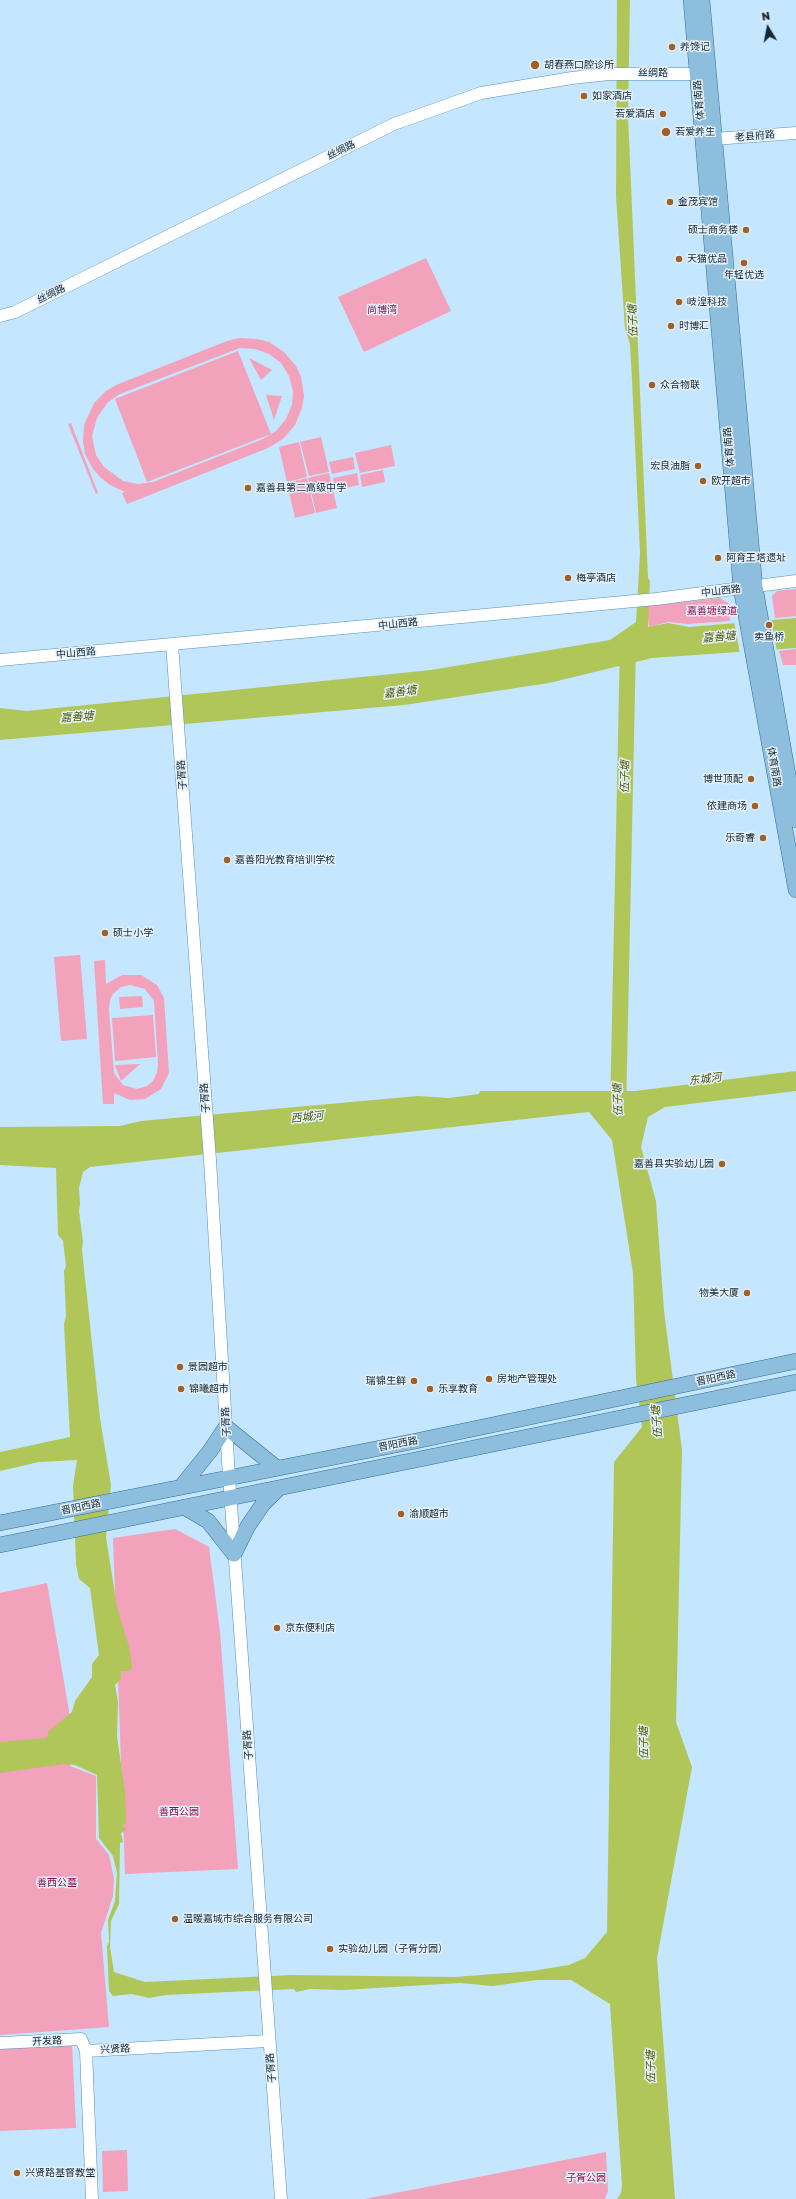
<!DOCTYPE html>
<html>
<head>
<meta charset="utf-8">
<style>
	body { margin:0 }
	#map { position:relative; width:796px; height:2199px; overflow:hidden; background:#c5e6ff; font-family:"Golos Text",sans-serif }
	canvas { display:block }
	.north { position:absolute; left:748px; top:8px; width:40px; height:40px; -webkit-text-stroke:3px #e5f0f8; paint-order:stroke; rotate:350deg; font-size:11px; font-weight:700; line-height:16px; text-align:center; color:#112837 }
	.north::after { content:''; display:block; margin:auto; width:14px; height:18px; background:#112837; clip-path:polygon(50% 0,100% 100%,50% 72%,0 100%) }
</style>
</head>
<body>
<div id="map">
<canvas width="796" height="2199"></canvas>
<div class="north">N</div>
</div>
<script>
const context = document.querySelector('canvas').getContext('2d');
context.lineJoin = 'round';
function paint(path, color) { context.fillStyle = color; context.fill(path, 'evenodd'); }
const toPath = rows => new Path2D(rows.map(r => 'M' + r).join(''));
function trace(path, color, width, dash) { context.strokeStyle = color; context.lineWidth = width; context.lineCap = dash ? 'butt' : 'round'; context.setLineDash(dash || []); context.stroke(path); }
function write(font, color, halo, rows, align = 'center') {
  context.font = font + ' "Golos Text","Noto Sans SC",sans-serif'; context.lineWidth = 3; context.setLineDash([]); context.textBaseline = 'middle'; context.strokeStyle = halo; context.fillStyle = color; for (const [text, x, y, turn = 0] of rows) {
    context.save(); context.translate(x, y); context.rotate((+turn || 0) * Math.PI / 180); context.textAlign = isNaN(turn) ? turn : align; if (halo) context.strokeText(text, 0, 0); context.fillText(text, 0, 0); context.restore();
  }
}
const green = toPath([
	[426,258,451,311,364,352,338,297],
	[239,338,257,339,269,342,284,352,296,366,301,377,304,396,302,408,295,425,283,439,268,448,127,504,122,493,125,492,110,485,101,478,93,469,85,454,83,442,84,425,94,403,106,391,116,385,227,341],
	[240,348,255,349,269,354,281,363,289,376,293,391,292,405,286,419,276,431,263,439,153,482,138,484,123,481,104,467,96,455,92,436,97,418,108,402,120,394],
	[238,351,271,434,147,482,115,399],
	[249,358,272,370,261,380],
	[266,395,282,396,274,420],
	[71,423,98,493,96,494,68,424],
	[321,437,329,472,309,476,300,442],
	[299,442,307,477,287,482,279,447],
	[391,445,395,466,360,473,355,453],
	[353,457,355,469,332,474,329,462],
	[383,470,385,482,362,487,360,475],
	[329,473,337,508,316,513,308,478],
	[357,473,359,485,336,490,333,478],
	[307,478,315,513,295,518,287,483],
	[796,589,796,616,775,618,772,596,777,591],
	[720,598,728,603,730,621,687,624,668,622,649,627,647,606],
	[796,649,796,665,783,665,779,651],
	[80,955,87,1039,61,1041,54,957],
	[105,960,106,984,122,975,141,975,157,985,164,998,169,1073,161,1089,145,1099,130,1100,114,1093,114,1104,103,1104,94,961],
	[130,985,145,989,154,1001,158,1064,157,1072,153,1081,147,1086,137,1089,123,1085,114,1073,109,1010,110,1000,113,994,121,987],
	[142,996,143,1007,120,1009,119,997],
	[153,1015,156,1057,115,1061,112,1018],
	[140,1064,121,1081,115,1065],
	[175,1529,209,1547,220,1632,238,1869,125,1874,113,1538],
	[47,1583,69,1711,70,1766,96,1776,96,1839,109,1855,114,1879,113,1896,101,1933,109,2027,0,2035,0,1593],
	[72,2044,76,2128,0,2131,0,2047],
	[127,2150,128,2191,103,2192,102,2151],
	[606,2152,608,2191,605,2199,365,2199]
]);
const water = toPath([
	[617,0,630,0,628,115,648,578,650,581,648,627,668,623,689,627,796,618,796,648,652,658,549,683,404,705,0,740,0,708,27,711,431,670,610,640,636,622,640,553,632,380,630,344,625,329,616,196],
	[796,1071,796,1091,665,1107,648,1117,641,1147,656,1201,664,1311,682,1450,676,1722,692,1767,657,1958,675,2199,617,2199,621,2193,622,2186,610,2004,571,1980,536,1980,493,1986,460,1983,343,1990,310,1989,296,1992,294,1989,228,1992,166,1995,149,1998,132,1994,113,1996,109,1991,107,1946,109,1942,108,1920,115,1901,117,1873,113,1856,99,1838,97,1775,75,1765,64,1764,0,1773,0,1742,47,1738,48,1732,72,1712,75,1701,92,1677,92,1664,99,1655,90,1588,79,1579,76,1564,73,1486,77,1460,39,1462,0,1471,0,1452,70,1437,64,1324,66,1316,64,1271,66,1266,63,1241,58,1235,56,1168,0,1165,0,1127,120,1126,141,1121,418,1096,449,1098,479,1094,480,1091,635,1091],
	[589,1112,612,1140,633,1273,636,1379,642,1427,614,1462,607,1932,585,1958,569,1965,532,1971,455,1977,292,1975,145,1982,114,1972,110,1947,111,1921,119,1904,120,1843,123,1842,121,1833,126,1830,123,1825,126,1822,125,1792,117,1736,118,1702,115,1685,121,1679,121,1671,130,1671,132,1667,129,1647,117,1607,106,1537,111,1485,100,1418,82,1250,83,1242,79,1211,80,1204,79,1188,83,1172,90,1167]
]);
const pier = toPath([
	[771,618,777,652,740,654,734,621]
]);
const river = toPath([
	[618,1112,628,644]
]);
const minor = toPath([
	[714,139,796,133],
	[0,316,15,312,394,124,481,93,572,78,609,74,705,74],
	[172,644,210,1160,229,1477,281,2199],
	[0,660,656,599,796,581],
	[0,2043,81,2039,86,2051],
	[92,2199,86,2051,268,2041]
]);
const major = toPath([
	[691,0,741,588,796,890],
	[702,0,755,587,796,820],
	[181,1487,210,1451,226,1427,277,1468],
	[184,1507,208,1521,234,1554,248,1526,263,1504,279,1488],
	[0,1523,411,1442,796,1361],
	[0,1545,796,1382]
]);
const markers = [
	[672,47,4,"#a06128"],
	[535,65,5,"#a06128"],
	[584,96,4,"#a06128"],
	[663,114,4,"#a06128"],
	[666,132,5,"#a06128"],
	[670,202,4,"#a06128"],
	[746,230,4,"#a06128"],
	[679,259,4,"#a06128"],
	[744,263,4,"#a06128"],
	[679,302,4,"#a06128"],
	[671,326,4,"#a06128"],
	[652,385,4,"#a06128"],
	[698,466,4,"#a06128"],
	[703,481,4,"#a06128"],
	[248,488,4,"#a06128"],
	[718,558,4,"#a06128"],
	[568,578,4,"#a06128"],
	[769,625,4,"#a06128"],
	[751,779,4,"#a06128"],
	[755,806,4,"#a06128"],
	[763,838,4,"#a06128"],
	[227,860,4,"#a06128"],
	[105,933,4,"#a06128"],
	[722,1164,4,"#a06128"],
	[747,1293,4,"#a06128"],
	[180,1367,4,"#a06128"],
	[489,1379,4,"#a06128"],
	[414,1381,4,"#a06128"],
	[181,1389,4,"#a06128"],
	[430,1389,4,"#a06128"],
	[401,1514,4,"#a06128"],
	[277,1628,4,"#a06128"],
	[175,1919,4,"#a06128"],
	[330,1949,4,"#a06128"],
	[17,2173,4,"#a06128"]
];
const poiNames = [
	["养馋记",680,47],
	["胡春燕口腔诊所",544,65],
	["如家酒店",592,96],
	["若爱酒店",655,114,"right"],
	["若爱养生",675,132],
	["金茂宾馆",678,202],
	["硕士商务楼",738,230,"right"],
	["天猫优品",687,259],
	["年轻优选",744,275,"center"],
	["岐湟科技",687,302],
	["时博汇",679,326],
	["众合物联",660,385],
	["宏良油脂",690,466,"right"],
	["欧开超市",711,481],
	["嘉善县第二高级中学",256,488],
	["阿育王塔遗址",726,558],
	["梅亭酒店",576,578],
	["卖鱼桥",769,637,"center"],
	["博世顶配",743,779,"right"],
	["依建商场",747,806,"right"],
	["乐奇睿",755,838,"right"],
	["嘉善阳光教育培训学校",235,860],
	["硕士小学",113,933],
	["嘉善县实验幼儿园",714,1164,"right"],
	["物美大厦",739,1293,"right"],
	["景园超市",188,1367],
	["房地产管理处",497,1379],
	["瑞锦生鲜",406,1381,"right"],
	["锦曦超市",189,1389],
	["乐享教育",438,1389],
	["渝顺超市",409,1514],
	["京东便利店",285,1628],
	["温暖嘉城市综合服务有限公司",183,1919],
	["实验幼儿园（子胥分园）",338,1949],
	["兴贤路基督教堂",25,2173]
];
const streetNames = [
	["丝绸路",653,73],
	["体育南路",699,100,-95],
	["老县府路",755,136,-5],
	["丝绸路",341,150,-26],
	["丝绸路",51,294,-26],
	["体育南路",729,447,-95],
	["中山西路",721,591,-7],
	["中山西路",398,624,-6],
	["中山西路",76,653,-5],
	["体育南路",774,767,80],
	["子胥路",182,775,-94],
	["子胥路",205,1098,-94],
	["晋阳西路",716,1378,-12],
	["子胥路",226,1422,-93],
	["晋阳西路",398,1444,-11],
	["晋阳西路",81,1507,-12],
	["子胥路",248,1745,-94],
	["开发路",47,2041,-3],
	["兴贤路",115,2049,-3],
	["子胥路",271,2068,-95]
];
const parkNames = [
	["尚博湾",382,310],
	["嘉善塘绿道",712,611],
	["善西公园",179,1812],
	["善西公墓",57,1883],
	["子胥公园",586,2178]
];
const waterNames = [
	["伍子塘",633,321,-93],
	["嘉善塘",719,637,-5],
	["嘉善塘",400,692,-8],
	["嘉善塘",77,717,-4],
	["伍子塘",625,777,-89],
	["东城河",705,1079,-7],
	["伍子塘",618,1100,-93],
	["西城河",307,1117,-6],
	["伍子塘",657,1422,-94],
	["伍子塘",644,1743,-91],
	["伍子塘",651,2067,-91]
];
paint(green, '#f2a2bb');
paint(water, '#b0c658');
paint(pier, '#c5e6ff');
trace(river, '#b0c658', 16);
trace(minor, '#588fb4', 13);
trace(major, '#316e94', 16);
trace(minor, '#fff', 12);
trace(major, '#8ebedd', 15);
for (const [x, y, r, color] of markers) { const dot = new Path2D(); dot.arc(x, y, r, 0, 2 * Math.PI); context.fillStyle = color; context.fill(dot); trace(dot, '#e5f0f8', 1.5); }
write('10px', '#112837', '#e5f0f8', poiNames, 'left');
write('10px', '#112837', '#e5f0f8', streetNames);
write('10px', '#920c4e', '#e5f0f8', parkNames);
write('italic 11px', '#4b5803', '#e5f0f8', waterNames);
</script>
</body>
</html>
